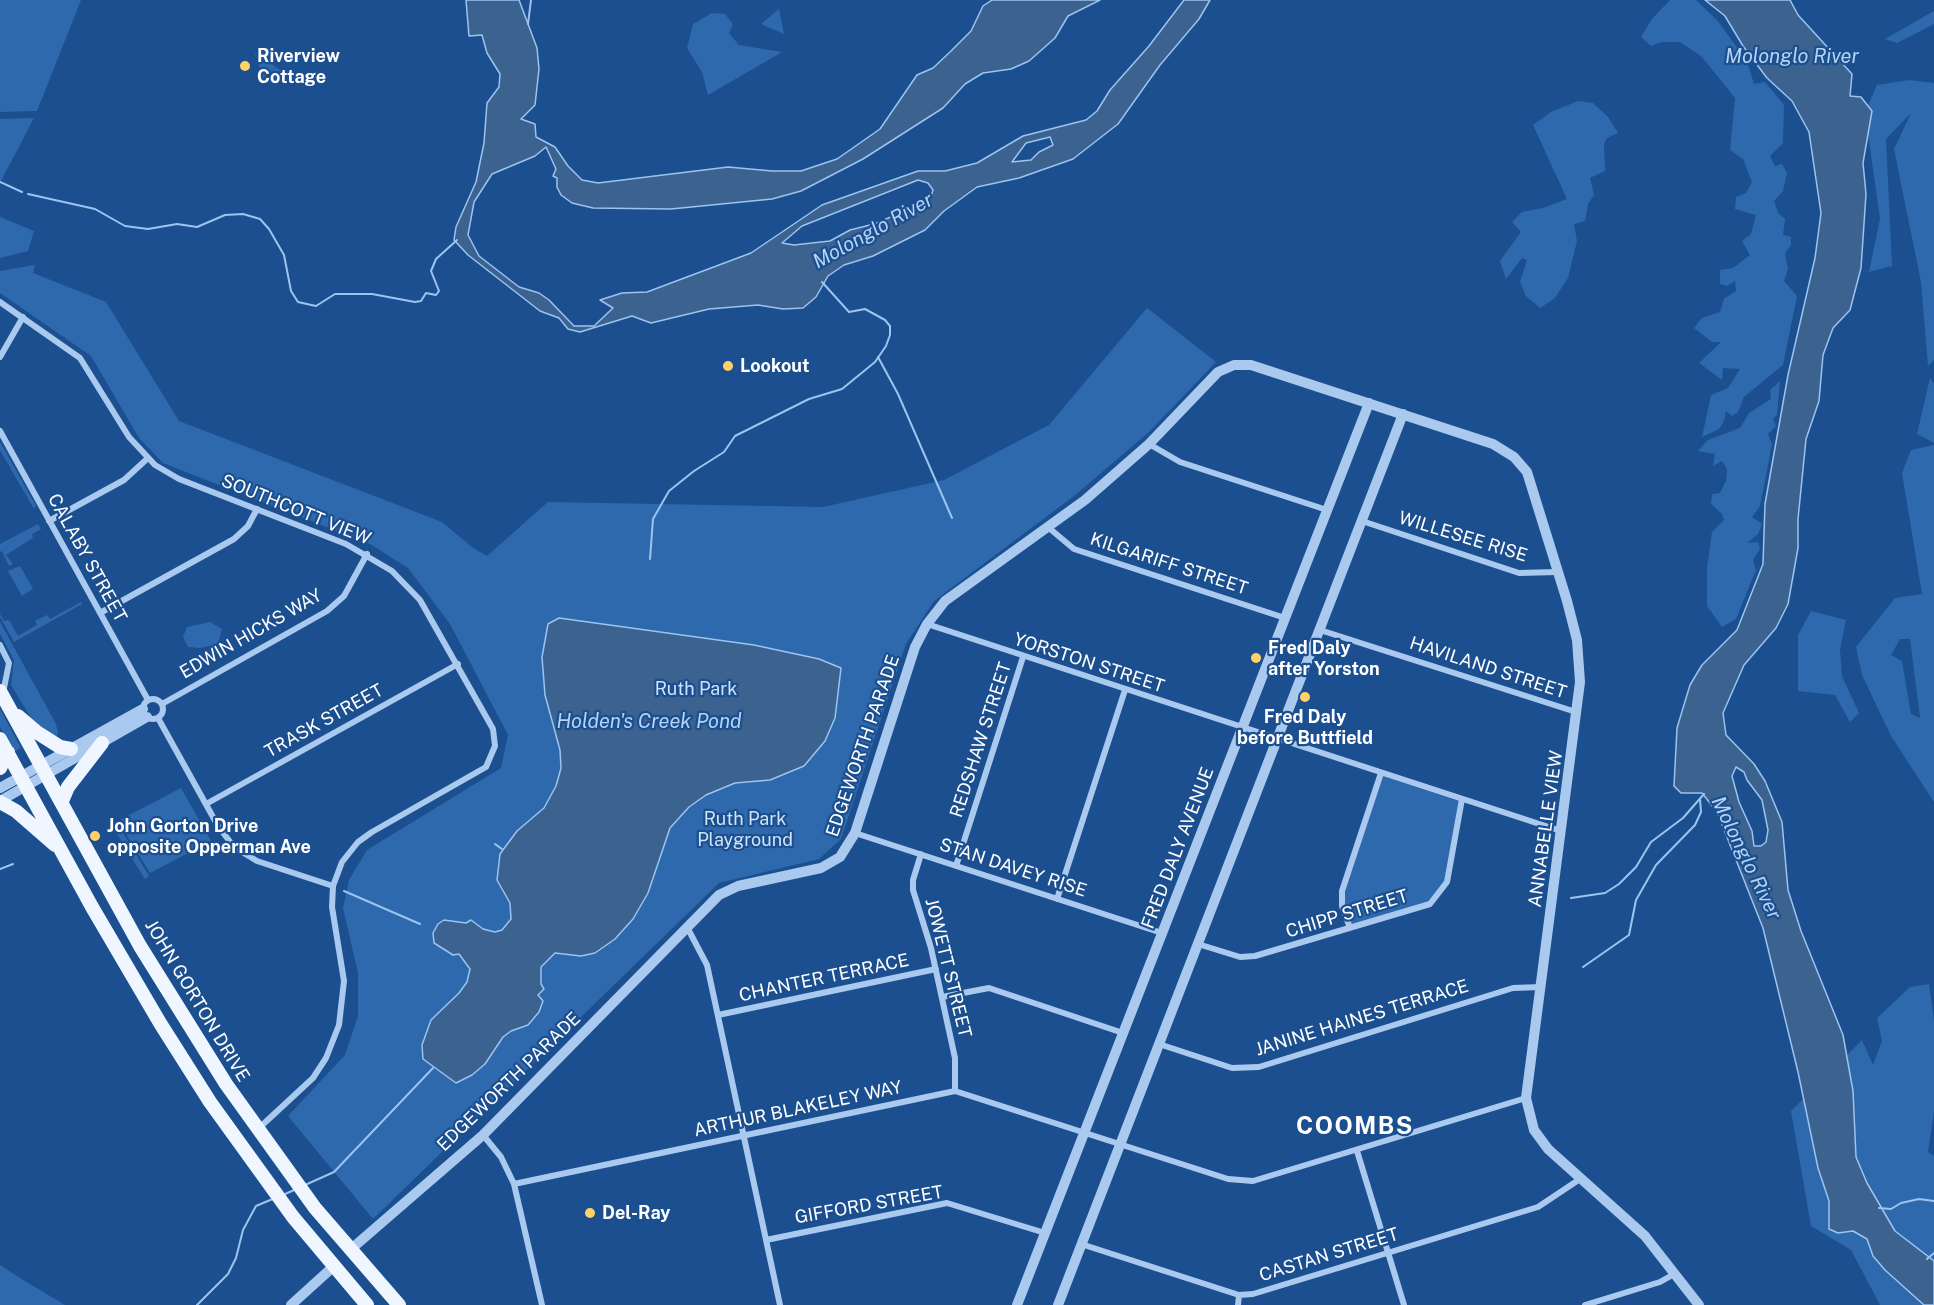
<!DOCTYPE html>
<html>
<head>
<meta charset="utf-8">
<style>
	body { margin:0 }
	canvas { display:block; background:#1b4f8f }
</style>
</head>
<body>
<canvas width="1934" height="1305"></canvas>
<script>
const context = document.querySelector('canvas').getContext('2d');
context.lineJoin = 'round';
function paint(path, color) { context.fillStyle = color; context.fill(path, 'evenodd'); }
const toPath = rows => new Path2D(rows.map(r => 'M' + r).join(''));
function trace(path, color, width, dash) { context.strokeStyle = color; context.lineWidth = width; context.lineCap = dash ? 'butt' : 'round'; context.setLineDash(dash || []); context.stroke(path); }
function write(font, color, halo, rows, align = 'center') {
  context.font = font + ' "Public Sans",sans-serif'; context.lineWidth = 4.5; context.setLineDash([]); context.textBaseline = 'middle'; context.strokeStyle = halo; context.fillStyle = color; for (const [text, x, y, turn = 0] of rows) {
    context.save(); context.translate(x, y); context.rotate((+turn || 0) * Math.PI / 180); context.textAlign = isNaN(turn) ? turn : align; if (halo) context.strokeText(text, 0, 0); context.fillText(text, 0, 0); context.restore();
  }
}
const green = toPath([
	[0,0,81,0,37,111,0,112],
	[1670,0,1696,0,1717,20,1747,61,1754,84,1765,82,1784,105,1783,143,1770,156,1775,166,1782,164,1787,173,1783,191,1774,201,1778,213,1785,219,1783,235,1791,237,1791,245,1785,253,1788,269,1784,281,1797,296,1783,365,1744,397,1738,412,1732,416,1726,411,1724,421,1719,429,1702,437,1711,395,1728,388,1740,369,1723,368,1722,380,1699,363,1721,342,1712,342,1694,328,1702,318,1720,312,1724,299,1736,291,1735,281,1727,286,1720,284,1720,270,1733,268,1750,255,1742,241,1751,234,1756,215,1735,209,1736,197,1746,193,1752,182,1743,159,1730,150,1735,98,1702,57,1680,42,1662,42,1651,46,1641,37,1652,19],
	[779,9,784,34,761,24],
	[1934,11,1934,24,1897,43,1885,39],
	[712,13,725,14,733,24,729,33,739,45,782,52,708,95,702,72,687,48,693,24],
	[266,53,273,65,288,76,277,84,270,79,263,78,257,72,260,69,255,54],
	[1909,80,1934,83,1934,360,1928,366,1921,282,1894,149,1911,113,1886,139,1892,266,1869,272,1880,219,1865,112,1877,85],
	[1578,101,1593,103,1608,117,1618,133,1607,138,1604,145,1605,171,1590,178,1594,195,1588,204,1585,221,1574,224,1577,241,1568,278,1555,298,1540,308,1526,296,1520,282,1527,260,1522,258,1506,279,1500,261,1521,232,1512,222,1522,212,1543,208,1567,199,1533,125,1551,112],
	[34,118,0,183,0,119],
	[0,217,34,231,28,251,0,258],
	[35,265,33,273,106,302,179,421,442,522,473,548,487,556,548,502,823,507,944,480,1049,425,1147,308,1216,362,1149,432,1074,496,934,601,906,644,841,839,819,859,719,883,373,1219,288,1116,345,1055,358,1016,358,973,343,908,349,880,367,850,501,768,508,735,450,624,408,568,370,544,163,463,139,438,91,356,0,293,0,271],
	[1930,378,1934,384,1934,443,1917,434],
	[1780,381,1777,415,1773,419,1776,426,1768,434,1772,444,1760,506,1752,517,1762,524,1758,534,1747,543,1758,542,1760,549,1753,560,1756,570,1736,619,1722,627,1707,606,1707,568,1712,532,1724,520,1722,514,1711,504,1712,494,1720,493,1726,481,1727,469,1722,461,1713,466,1715,454,1698,451,1708,440,1740,428,1749,413,1771,399,1770,390],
	[0,442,36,506,34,509,0,450],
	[1934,445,1934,802,1891,736,1862,675,1856,647,1895,598,1922,594,1902,473,1911,450],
	[1900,639,1910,639,1920,718,1911,714,1902,661,1891,655],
	[38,524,41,529,32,534,33,538,6,555,13,564,9,566,2,551,0,552,0,544],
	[20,566,33,589,22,596,8,571],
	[81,602,82,604,14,642,0,617,0,614,4,621,9,620,18,636,37,625,35,621,47,615,50,619],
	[1811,611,1846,620,1840,649,1842,676,1859,713,1850,722,1835,695,1798,691,1798,635],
	[0,622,56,724,58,733,56,738,31,718,11,685,14,660,0,634],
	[210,622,222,629,218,644,200,648,188,647,183,637,187,627],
	[0,709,21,748,14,752,0,727],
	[1381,773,1462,799,1447,882,1430,904,1350,928,1342,906,1342,891],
	[181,788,211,841,150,873,118,821],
	[122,831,149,876,145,879,117,834],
	[1929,984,1934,1021,1934,1111,1928,1152,1934,1156,1934,1305,1880,1305,1851,1250,1811,1226,1791,1111,1862,1040,1873,1065,1882,1041,1877,1018,1910,987],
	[0,1265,20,1278,65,1305,0,1305]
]);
const water = toPath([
	[466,0,519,0,537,48,539,69,535,105,521,119,535,124,536,137,555,147,568,166,582,180,598,183,728,167,772,171,801,171,837,159,880,129,917,75,933,68,950,52,971,31,983,6,992,0,1100,0,1068,16,1055,38,1029,61,1011,69,983,73,965,84,943,108,863,159,801,191,772,199,671,209,593,208,572,203,561,195,557,187,557,178,553,176,556,169,546,147,535,156,492,174,474,202,468,235,479,256,519,287,539,293,549,300,574,326,594,326,613,308,600,300,622,293,647,292,751,253,822,205,918,171,945,171,977,163,1023,136,1086,120,1097,111,1110,90,1149,46,1184,0,1210,0,1199,19,1160,65,1118,124,1073,159,1019,178,977,187,944,211,925,230,873,256,844,265,828,276,816,297,803,308,783,309,758,305,709,309,651,323,632,316,580,332,568,329,559,318,540,311,468,255,454,240,456,227,476,182,484,143,487,103,499,87,500,74,487,53,482,35,469,36,466,0],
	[1050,137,1053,145,1039,152,1031,160,1012,162,1026,143,1050,137],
	[918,180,928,183,933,190,931,196,917,206,874,224,850,230,830,241,794,245,782,243,802,226,918,180],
	[1705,0,1790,0,1798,15,1852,74,1850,96,1861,97,1872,111,1863,163,1866,194,1861,268,1850,310,1833,328,1823,355,1819,401,1806,439,1798,519,1798,548,1788,604,1776,628,1744,665,1723,713,1726,735,1754,764,1765,781,1782,822,1788,890,1801,931,1843,1035,1853,1091,1856,1157,1867,1183,1895,1231,1934,1261,1934,1305,1924,1305,1885,1270,1873,1256,1867,1239,1853,1231,1838,1233,1829,1229,1829,1201,1818,1168,1798,1072,1763,928,1717,812,1702,793,1681,793,1674,786,1677,728,1690,685,1702,665,1737,630,1763,564,1765,504,1788,375,1815,258,1821,213,1809,132,1792,101,1767,78,1743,46,1725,16,1705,0],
	[1736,767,1744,772,1747,780,1762,800,1768,830,1766,842,1761,846,1754,846,1752,831,1739,802,1732,776,1736,767],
	[559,618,754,645,819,659,841,668,835,718,825,741,804,766,770,780,735,783,706,795,689,807,670,828,648,893,633,919,615,939,595,953,581,956,555,953,541,967,541,984,544,989,538,995,543,1001,539,1012,528,1025,511,1031,503,1037,485,1064,472,1075,456,1083,423,1059,422,1045,431,1020,459,993,467,982,470,969,459,954,453,955,434,943,433,933,438,924,444,920,466,923,471,920,483,929,495,932,502,930,511,919,510,903,497,880,500,854,517,831,544,808,556,786,561,768,560,750,545,695,542,657,548,624,559,618]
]);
const stream = toPath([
	[528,24,531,0],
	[0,182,22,192],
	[28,194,95,209,125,226,148,229,177,224,197,227,225,215,243,214,260,219,269,229,284,255,291,291,298,302,316,306,335,294,372,294,415,302,421,301,426,293,436,295,439,291,431,271,436,259,457,240],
	[878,357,898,394,952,518],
	[650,559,653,519,669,491,694,471,724,452,735,436,809,399,842,389,875,362,886,346,890,335,890,326,885,320,865,309,849,312,822,282],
	[495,844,502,849],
	[0,869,13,864],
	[344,891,420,924],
	[1571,898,1605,893,1619,884,1636,867,1651,842,1683,818,1704,794],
	[1583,967,1629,935,1636,900,1656,865,1695,825,1701,812,1700,799],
	[305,1185,334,1172,433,1068],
	[283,1195,294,1190],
	[1879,1208,1891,1209,1901,1203,1919,1199,1934,1201],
	[1927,1259,1934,1253],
	[197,1305,228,1274,236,1258,243,1230,256,1206,275,1198]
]);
const minor = toPath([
	[0,302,80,358,129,437,155,465,179,479,346,544,392,571,420,600,493,729,495,746,486,767,372,832,358,842,342,862,333,886,332,907,344,981,339,1025,326,1058,313,1078,258,1129],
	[0,357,23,317],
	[0,431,148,700],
	[1149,444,1180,462,1327,510],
	[49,521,124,480,148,458],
	[1362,521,1519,573,1557,572],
	[1049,528,1074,549,1285,618],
	[100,613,234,539,248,526,257,509],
	[927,624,1561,831],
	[1320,630,1576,712],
	[0,645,9,663,3,693],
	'143 709a10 10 0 1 1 20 0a10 10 0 1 1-20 0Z',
	[162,704,327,611,344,596,367,554],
	[158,718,218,826,234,847,257,861,333,886],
	[206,804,458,664],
	[855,833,1162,933],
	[921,854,913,880,913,890,931,948,955,1058,955,1091],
	[956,866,1023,657],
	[1057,899,1125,690],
	[687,927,707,965,780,1305],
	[1350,928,1342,906,1342,891,1381,773],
	[1198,944,1240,957,1255,956,1430,904,1447,882,1462,799],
	[942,997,989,988,1123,1033],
	[718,1015,936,969],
	[1159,1044,1232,1068,1259,1067,1513,988,1541,987],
	[483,1135,501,1157,514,1184,542,1305],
	[1357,1151,1404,1305],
	[514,1184,955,1091,1228,1179,1253,1181,1526,1098],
	[766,1240,947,1203,1045,1233],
	[1081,1244,1239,1295,1253,1294,1538,1207,1580,1179],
	[1238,1305,1239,1295],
	[1585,1305,1660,1282,1676,1273]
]);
const tertiary = toPath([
	[0,788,143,709],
	[0,801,147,717],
	[350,1250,483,1135,719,895,738,886,821,868,840,857,855,833,915,647,927,624,945,601,1085,500,1149,444,1218,372,1234,365,1251,365,1493,444,1514,457,1527,472,1567,601,1577,640,1580,682,1526,1098,1534,1130,1548,1149,1645,1236,1699,1305],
	[291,1305,334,1266],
	[1017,1305,1369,403],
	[1058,1305,1403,414]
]);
const primary = toPath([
	[0,691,140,946,226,1084,315,1208,399,1305],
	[18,716,38,733,60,747,71,749],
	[0,739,92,907,160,1023,210,1102,293,1217,367,1305],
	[0,768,8,752],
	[62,801,68,787,102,743],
	[0,802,16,811,55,845]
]);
const markers = [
	[245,66,6,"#ffd166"],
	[728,366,6,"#ffd166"],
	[1256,658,6,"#ffd166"],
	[1305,697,6,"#ffd166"],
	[95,836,6,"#ffd166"],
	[590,1213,6,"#ffd166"]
];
const poiNames = [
	["Riverview",257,56],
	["Cottage",257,77],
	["Lookout",740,366],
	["Fred Daly",1268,648],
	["after Yorston",1268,669],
	["Fred Daly",1305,717,"center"],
	["before Buttfield",1305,738,"center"],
	["John Gorton Drive",107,826],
	["opposite Opperman Ave",107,847],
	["Del-Ray",602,1213]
];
const streetNames = [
	["SOUTHCOTT VIEW",296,510,22],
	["WILLESEE RISE",1463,537,17],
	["CALABY STREET",87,558,61],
	["KILGARIFF STREET",1169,564,18],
	["EDWIN HICKS WAY",251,634,-30],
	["YORSTON STREET",1089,663,18],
	["HAVILAND STREET",1488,668,18],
	["TRASK STREET",324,721,-29],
	["REDSHAW STREET",981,740,-72],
	["EDGEWORTH PARADE",863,746,-71],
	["ANNABELLE VIEW",1546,829,-82],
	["FRED DALY AVENUE",1178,848,-69],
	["STAN DAVEY RISE",1013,868,18],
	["CHIPP STREET",1347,914,-17],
	["JOWETT STREET",948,968,76],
	["CHANTER TERRACE",824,978,-12],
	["JOHN GORTON DRIVE",197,1001,59],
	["JANINE HAINES TERRACE",1362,1018,-17],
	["EDGEWORTH PARADE",509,1082,-44],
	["ARTHUR BLAKELEY WAY",798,1109,-12],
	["GIFFORD STREET",869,1205,-10],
	["CASTAN STREET",1329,1255,-17]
];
const parkNames = [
	["Ruth Park",696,689],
	["Ruth Park",745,819],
	["Playground",745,840]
];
const waterNames = [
	["Molonglo River",1792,57],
	["Molonglo River",873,231,-29],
	["Holden's Creek Pond",649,722],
	["Molonglo River",1746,858,64]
];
const districtNames = [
	["COOMBS",1355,1127]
];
paint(green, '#2e69ad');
paint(water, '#3c6290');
trace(water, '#9cc4f0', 1.5);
trace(stream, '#9cc4f0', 2);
trace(minor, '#a9c9ee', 6);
trace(tertiary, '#a9c9ee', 10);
trace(primary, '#f0f6ff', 14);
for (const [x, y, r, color] of markers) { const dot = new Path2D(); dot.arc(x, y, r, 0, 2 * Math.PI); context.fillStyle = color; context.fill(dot); trace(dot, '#1b4f8f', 2); }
write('bold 18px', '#fff', '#1b4f8f', poiNames, 'left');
write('18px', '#fff', '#1b4f8f', streetNames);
write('18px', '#cfe3fa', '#1b4f8f', parkNames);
write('italic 20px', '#b5d3f5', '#1b4f8f', waterNames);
context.letterSpacing = '1.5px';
write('bold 24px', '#fff', '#1b4f8f', districtNames);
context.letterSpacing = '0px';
</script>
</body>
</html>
